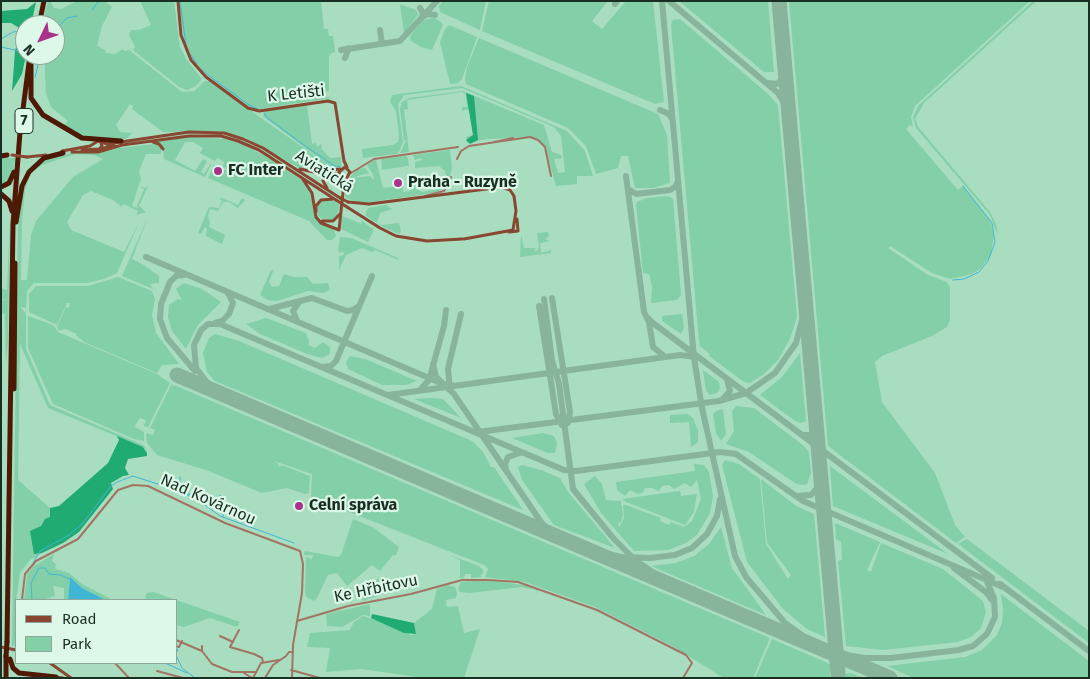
<!DOCTYPE html>
<html>
<head>
<meta charset="utf-8">
<style>
	body { margin:0 }
	#map { position:relative; width:1090px; height:679px; overflow:hidden; background:#a9ddc0; font-family:"Fira Sans",sans-serif }
	canvas { display:block }
	.frame { position:absolute; inset:0; border:2px solid #1a2f24; pointer-events:none }
	.legend { position:absolute; left:15px; top:599px; width:162px; height:65px; box-sizing:border-box; background:#ddf7e8; border:1px solid #8fa79a; margin:0; padding:6px 9px; list-style:none; font-size:15px; color:#1a2f24 }
	.legend li { display:flex; align-items:center; gap:10px; height:25px }
	.legend b { width:25px; border:1px solid #8fa79a }
	.north { position:absolute; left:15px; top:15px; width:50px; height:50px; box-sizing:border-box; background:#ddf7e8; border:1px solid #8fa79a; border-radius:50%; rotate:228deg; font-size:14px; font-weight:700; line-height:20px; text-align:center; color:#1a2f24 }
	.north::after { content:''; display:block; margin:auto; width:18px; height:22px; background:#a9338b; clip-path:polygon(50% 0,100% 100%,50% 72%,0 100%) }
</style>
</head>
<body>
<div id="map">
<canvas width="1090" height="679"></canvas>
<div class="frame"></div>
<ul class="legend">
<li><b style="height:6px;background:#884730"></b>Road</li>
<li><b style="height:14px;background:#83cfa7"></b>Park</li>
</ul>
<div class="north">N</div>
</div>
<script>
const context = document.querySelector('canvas').getContext('2d');
context.lineJoin = 'round';
function paint(path, color) { context.fillStyle = color; context.fill(path, 'evenodd'); }
const toPath = rows => new Path2D(rows.map(r => 'M' + r).join(''));
function trace(path, color, width, dash) { context.strokeStyle = color; context.lineWidth = width; context.lineCap = dash ? 'butt' : 'round'; context.setLineDash(dash || []); context.stroke(path); }
function write(font, color, halo, rows, align = 'center') {
  context.font = font + ' "Fira Sans",sans-serif'; context.lineWidth = 4.5; context.setLineDash([]); context.textBaseline = 'middle'; context.strokeStyle = halo; context.fillStyle = color; for (const [text, x, y, turn = 0] of rows) {
    context.save(); context.translate(x, y); context.rotate((+turn || 0) * Math.PI / 180); context.textAlign = isNaN(turn) ? turn : align; if (halo) context.strokeText(text, 0, 0); context.fillText(text, 0, 0); context.restore();
  }
}
const green = toPath([
	[48,1,50,1,54,8,61,9,77,1,105,1,112,7,102,26,97,46,105,50,106,53,115,54,123,49,124,51,129,50,182,92,194,91,205,81,209,81,329,166,263,116,265,111,307,105,312,144,316,143,317,147,321,144,322,148,318,150,322,149,330,158,341,157,341,166,318,171,301,169,246,138,220,131,163,132,132,109,133,106,130,104,116,125,120,132,132,133,126,139,87,138,63,126,68,121,51,107,46,93,45,73,45,63,48,60,42,60,39,55,55,55,55,25,42,25],
	[140,1,174,1,180,47,187,60,202,79,196,86,187,90,179,87,133,50,135,47,129,35,131,30,139,30,151,25],
	[179,1,321,1,324,29,328,29,329,36,333,36,335,52,330,54,329,57,329,91,326,92,326,97,332,98,259,109,248,106,208,76,192,59,183,34],
	[443,1,486,1,480,30,440,12,439,6],
	[489,1,608,1,592,21,602,29,626,1,653,1,664,102,655,104,482,31],
	[679,1,768,1,774,72,764,72],
	[789,1,1030,1,915,106,911,117,913,127,910,125,906,129,958,190,963,186,990,220,994,235,991,255,981,268,972,274,951,279,932,273,890,246,888,248,928,275,947,282,950,287,950,320,947,327,932,336,882,356,875,362,882,402,935,473,955,525,965,537,956,543,828,446],
	[1033,1,1036,4,1033,4,924,103,915,119,919,128,990,212,996,224,998,236,990,215,916,128,913,117,918,106],
	[400,4,416,10,418,15,404,33],
	[434,18,441,22,443,25,432,50,421,47,411,41,410,36,423,20],
	[680,19,767,93,778,105,797,317,790,339,778,360,764,374,750,383,744,382,709,356,710,354,700,346,699,341,671,25,673,20],
	[449,25,477,37,462,79,458,83,450,84,440,42,445,29],
	[479,38,658,114,667,135,670,183,653,188,635,188,628,156,621,156,618,168,596,174,586,146,568,128,466,84,465,78,467,67],
	[461,86,567,131,585,151,593,176,577,176,577,184,556,186,545,146,533,137,487,139,468,143,466,137,473,135,470,111,467,109,462,111,462,107,467,107,466,94,462,92,407,100,408,109,404,110,409,152,400,153,406,141,404,140,400,109,402,102,409,98,463,91,544,125,552,152,561,155,562,158,554,159,558,173,565,172,561,136,554,127,462,88,404,95,398,105,403,142,399,151,397,154,363,158,362,149,393,145,398,142,399,137,396,111,390,102,392,95],
	[188,137,226,139,238,142,271,159,304,182,311,193,315,218,334,230,336,236,332,240,327,240,309,221,208,178,214,165,239,176,223,167,224,162,218,158,219,156,215,161,200,153,203,148,193,142,185,142,175,160,195,171,203,159,207,161,201,172,204,174,211,163,211,165,205,177,164,159,163,148,157,141],
	[156,144,161,147,161,154,146,154,139,171,141,179,132,206,138,208,137,206,144,189,140,186,146,188,149,184,139,206,146,212,136,215,138,211,123,204,122,207,113,200,91,191,83,195,67,222,71,230,124,252,140,220,117,273,104,279,87,283,34,283,27,291,26,308,21,307,26,314,26,349,50,405,143,445,150,452,143,447,48,408,20,344,18,480,50,508,51,517,45,519,41,526,34,554,42,553,30,560,20,573,16,600,16,645,12,646,18,220,23,189,27,177,42,161,49,158,72,153],
	[75,154,94,155,103,159,73,177,36,221,31,235,27,280,21,280,22,219,25,191,30,174,42,165],
	[450,150,452,168,448,184,445,171,439,166,415,168,415,162,422,160,421,158,415,160,413,155],
	[406,156,408,158,409,168,408,166,382,170,381,159],
	[1,157,16,158,11,179,1,185],
	[376,159,383,188,403,186,403,192,410,191,414,185,416,189,422,192,445,188,436,193,362,203,345,198,346,181,358,169,365,168,369,173,351,178,370,176,374,180,373,174,367,165],
	[668,196,673,199,681,295,677,300,651,303,652,286,649,274,643,273,636,205,637,202,647,198],
	[222,198,238,205,242,198,245,200,238,208,229,202,223,202,218,211,210,209,208,216,210,223,209,227,225,235,222,244,206,236,207,228,205,227,201,234,198,233,209,207,219,208,222,200,219,199],
	[323,200,332,200,340,205,337,215,334,219,326,221,318,216,318,206],
	[386,205,392,209,380,213,377,223,381,225,399,223,401,231,399,234,383,227,366,216,366,211,369,208],
	[10,216,8,342,6,364,5,314,1,313,1,299,8,301,1,298,1,288,7,290],
	[342,216,362,224,361,220,374,230,368,242,341,229],
	[148,217,132,259,144,265,159,276,159,283,150,284,153,289,122,276],
	[548,232,549,236,545,239,550,241,540,243,541,253,551,250,551,253,520,257,521,235,524,248,536,248,534,252,537,251,539,246,537,233],
	[340,237,351,238,398,258,399,260,375,250,372,252,362,248,346,255,339,270,339,257,345,254,342,251,341,253,338,251],
	[274,269,269,282,272,287,279,286,284,274,294,277,307,277,313,284,328,283,330,290,323,293,308,291,277,301,268,300,260,295,270,272],
	[118,277,152,291,155,299,152,315,156,333,179,364,162,365,157,373,84,342,76,335,78,332,77,334,63,328,65,329,59,331,57,327,66,307,69,308,70,303,67,303,57,325,29,312,29,294,36,286,88,286],
	[184,283,202,289,221,302,198,325,186,349,172,331,168,317,169,305,178,299,182,300,176,289],
	[682,314,684,328,681,334,662,321,662,316],
	[28,316,53,325,58,332,157,374,170,383,148,427,144,426,146,420,140,418,136,424,135,427,144,432,144,441,134,439,53,404,28,348],
	[266,318,306,333,309,341,308,345,315,348,323,342,330,347,330,354,322,358,307,354,260,334,246,324],
	[215,334,239,341,472,441,483,452,491,467,494,467,523,510,215,381,207,372,203,353,209,338],
	[800,353,806,421,801,423,795,421,760,395,782,377],
	[350,356,365,359,417,381,406,385,382,385,348,369,346,362],
	[703,370,719,382,720,388,717,393,710,395,706,391],
	[172,383,173,387,174,385,770,638,753,678,724,678,672,646,595,607,525,582,485,577,488,569,484,565,311,497,312,474,274,461,278,464,278,467,282,465,310,476,309,493,305,494,287,488,262,493,206,470,157,455,147,443,146,435,147,433,153,435,155,430,150,428],
	[432,398,443,399,461,418,414,399],
	[736,406,754,408,804,446,809,452,811,473,807,484,801,485,795,483,749,452,726,444,734,431,732,411],
	[723,409,726,434,721,441,716,433,713,414,716,411],
	[687,414,693,418,698,431,698,442,691,447,689,422,670,423,670,415],
	[543,433,554,436,557,443,555,453,548,453,512,438],
	[725,460,739,464,760,479,766,544,788,579,791,575,767,543,761,479,796,506,814,514,825,637,807,629,783,609,747,562,722,465],
	[694,464,704,465,709,472,713,496,710,513,697,535,686,543,668,550,634,551,601,513,584,484,595,476,602,484,606,500,621,501,623,515,621,522,618,523,619,528,624,518,623,505,626,505,661,518,660,521,669,525,671,522,684,527,692,521,701,499,697,480,691,487,685,483,674,489,669,485,662,486,659,491,652,488,645,488,642,493,638,494,630,490,625,496,617,490,616,482,695,471],
	[522,465,541,470,560,478,568,492,615,548,554,525,522,480,518,467],
	[830,466,932,542,948,554,833,506],
	[680,491,681,496,697,494,694,512,685,525,626,502,622,499],
	[353,519,374,528,399,547,396,555,392,556,380,571,372,565,347,586,337,573,328,575,317,598,314,601,306,597,305,591,306,557,312,559,313,555,304,555,305,551,338,557,341,555],
	[835,523,880,542,868,568,868,571,871,571,881,543,943,569,983,601,986,612,981,628,971,637,958,642,883,650,846,646,838,561,842,560,841,542,836,539],
	[721,527,732,568,766,615,651,566,676,563,694,556,709,544],
	[967,539,1089,631,1089,643,958,544],
	[54,554,52,561,57,565,55,566,56,569,69,573,82,584,113,600,106,600,82,588,70,577,68,600,64,600,64,588,53,586,55,596,42,600,24,600,27,575,34,566],
	[447,554,479,566,483,570,483,574,480,575,482,577,471,578,471,574,465,574,464,578,460,578,460,560],
	[379,578,385,593,363,601,361,595],
	[474,581,496,581,528,586,537,590,538,595,536,590,522,587,469,593,460,592,458,589,461,582],
	[447,585,455,587,457,593,456,598,446,600,447,607,458,606,464,633,480,629,464,678,424,678,361,669,326,672,330,648,307,647,310,633,350,630,354,622,363,616,391,625,411,635,416,634,414,623,432,609,437,589],
	[153,592,240,622,237,627,210,618,184,627,176,625,176,600,148,600,145,597,147,593],
	[1001,594,1089,661,1089,678,914,678,887,666,965,657,982,650,997,635,1002,623,1003,609],
	[370,604,370,616,363,615,342,627,327,626,326,614],
	[772,639,830,664,830,676,851,673,863,678,755,678]
]);
const forest = toPath([
	[36,2,31,25,25,25,26,55,22,74,12,91,15,51,21,29,11,23,1,23,1,11,27,9],
	[466,93,474,96,478,140,470,144,466,140,473,135],
	[117,436,143,447,147,453,147,456,128,459,125,468,129,475,123,476,111,483,113,489,79,532,63,543,42,553,34,554,30,531,41,526,45,519,50,517,50,508,59,506,108,463,119,440],
	[372,614,414,623,416,634,404,633,371,618]
]);
const water = toPath([
	[70,577,82,588,106,600,68,600]
]);
const stream = toPath([
	[180,1,186,45],
	[92,10,99,1],
	[55,30,67,18,77,16],
	[1,39,13,32,22,31],
	[1,47,24,52],
	[191,55,197,64],
	[201,69,208,75],
	[209,76,249,105,258,109],
	[35,77,40,57],
	[264,113,266,117,297,140],
	[298,141,336,167,341,166],
	[953,280,964,279,979,272,988,261,995,242,992,223,963,186],
	[175,482,180,490],
	[180,482,180,477],
	[179,486,220,516,294,543],
	[173,488,192,497],
	[183,492,195,498],
	[219,495,224,498],
	[223,508,223,517],
	[33,563,40,551,69,535,83,523,111,486,117,482,133,476,170,488],
	[32,600,31,583,39,568,45,568,49,574,61,575,69,579],
	[176,648,178,650,176,653],
	[176,655,182,668,195,678],
	[165,663,187,673]
]);
const taxiway = toPath([
	[662,1,694,358,702,408,735,556,746,577,785,623,813,643,853,662],
	[669,1,778,93,787,108,790,136],
	[615,4,617,1],
	[420,8,423,13,422,17,428,14,435,15],
	[380,30,382,44],
	[341,50,400,41,437,1],
	[345,58,349,48],
	[768,83,777,84,783,78,783,56],
	[660,110,669,114,672,119],
	[626,176,644,312,649,322,653,347,664,356],
	[628,189,636,194,670,190,675,187,678,181],
	[146,257,443,384,455,386],
	[184,275,176,276,170,282,161,304,160,319,167,338,195,371],
	[552,298,570,412,568,423],
	[544,299,552,360,559,384,573,489,614,539,635,560,667,582,701,598],
	[539,306,556,414,562,425],
	[269,309,312,298,347,311,353,310,359,306],
	[646,316,653,323,992,578],
	[297,321,293,311,299,302],
	[215,323,222,321,229,314,233,303,228,293],
	[433,364,436,377,454,394,541,522,551,532,564,540,591,550,621,557,650,558,675,555,692,548,707,534,717,516,720,499],
	[321,367,331,366,336,361,372,276],
	[450,389,448,369,461,314],
	[420,390,429,380,444,326,446,310],
	[388,395,680,355,695,357],
	[236,400,212,389,196,368,194,345,201,330,208,324,220,324,564,470,576,471,720,452,736,454,803,501,1003,587],
	[722,400,730,391,727,379],
	[478,432,719,401,746,393,775,373,796,343,804,312,803,274],
	[802,435,810,435,816,430,815,405],
	[506,470,505,464,508,457,520,453],
	[797,496,811,495,820,485,819,455,815,447],
	[954,568,987,593,992,600],
	[1000,584,1089,651],
	[791,636,806,642],
	[841,654,864,658,891,658,959,650,973,646,987,634,995,617,994,598,985,577]
]);
const runway = toPath([
	[779,1,838,673],
	[177,375,890,678]
]);
const street = toPath([
	[494,142,513,138],
	[457,159,461,151,469,146,530,137,538,140,545,147,551,176],
	[351,173,374,159,458,147],
	[425,196,444,191,451,177],
	[22,600,25,574,36,561,78,539,118,490,133,485,148,486,225,523,300,551,303,564,302,593,293,645,292,678],
	[297,621,348,606,411,594,462,580,489,580,518,582,597,610,686,655,692,663,683,678],
	[239,630,230,647,254,654,262,658,263,662],
	[220,636,233,642],
	[176,640,202,651],
	[176,646,179,647,182,641],
	[202,646,202,651,212,664,232,672,255,672],
	[115,663,129,678],
	[291,670,320,678],
	[157,671,183,678],
	[244,673,252,678],
	[253,678,261,663,279,660],
	[265,678,273,665,286,656,289,652,293,652]
]);
const secondary = toPath([
	[178,1,181,35,191,60,206,77,248,108,259,111,328,101,335,103,344,161,347,167],
	[153,142,159,144,163,149],
	[101,149,114,145],
	[82,150,99,149,102,146,101,143],
	[62,151,90,146,98,141,107,144,189,132,224,133,243,139,263,148,340,198],
	[72,152,98,152,122,145,189,136,221,136,238,141,259,150,336,200],
	[27,157,46,155],
	[300,169,314,172,340,169],
	[302,178,312,193,316,217,321,223,339,230],
	[327,188,323,181,324,175,334,173,340,175],
	[348,202,369,204,502,187,510,190,514,196,516,211,513,230,464,239],
	[347,207,380,228,396,236,427,241,462,239],
	[316,212,316,206,321,200,333,199],
	[322,221,333,221,340,214],
	[339,230,344,183,350,172,345,167,339,172,344,185],
	[509,232,518,231,517,219],
	[1,647,16,650],
	[50,663,71,678],
	[56,677,63,678]
]);
const highway = toPath([
	[39,25,44,1],
	[31,65,31,98,43,115,82,138,121,141],
	[1,156,7,155],
	[1,187,9,183,14,172],
	[1,194,9,201,12,211],
	[16,222,22,186,29,172,44,158,63,153],
	[14,389,15,263],
	[7,642,13,224,20,132,30,55],
	[10,659,13,668,19,673,56,677],
	[6,678,6,656]
]);
const secondaryBridge = toPath([
	[12,155,27,157],
	[340,198,348,202],
	[336,200,347,207]
]);
const highwayBridge = toPath([
	[6,656,7,642]
]);
const markers = [
	[218,171,5,"#a9338b"],
	[398,183,5,"#a9338b"],
	[299,506,5,"#a9338b"]
];
const shields = [
	[24,121,18]
];
const shieldNames = [
	["7",24,121]
];
const streetNames = [
	["K Letišti",296,94,-6],
	["Aviatická",324,172,32],
	["Nad Kovárnou",208,500,24],
	["Ke Hřbitovu",376,589,-12]
];
const poiNames = [
	["FC Inter",228,171],
	["Praha - Ruzyně",408,183],
	["Celní správa",309,506]
];
paint(green, '#83cfa7');
paint(forest, '#20ab72');
paint(water, '#40b6d7');
trace(stream, '#40b6d7', 1);
trace(taxiway, '#87b49b', 6);
trace(runway, '#87b49b', 15);
trace(street, '#a27464', 2);
trace(secondary, '#884730', 3);
trace(highway, '#4d1905', 5);
trace(secondaryBridge, '#884730', 3);
trace(highwayBridge, '#4d1905', 5);
for (const [x, y, r, color] of markers) { const dot = new Path2D(); dot.arc(x, y, r, 0, 2 * Math.PI); context.fillStyle = color; context.fill(dot); trace(dot, '#ddf7e8', 2); }
for (const [x, y, w] of shields) { const box = new Path2D(); box.roundRect(x - w / 2, y - 12.5, w, 25, 4); context.fillStyle = '#ddf7e8'; context.fill(box); trace(box, '#1a2f24', 1); }
write('bold 15px', '#1a2f24', null, shieldNames);
write('16px', '#1a2f24', '#ddf7e8', streetNames);
write('bold 16px', '#1a2f24', '#ddf7e8', poiNames, 'left');
</script>
</body>
</html>
